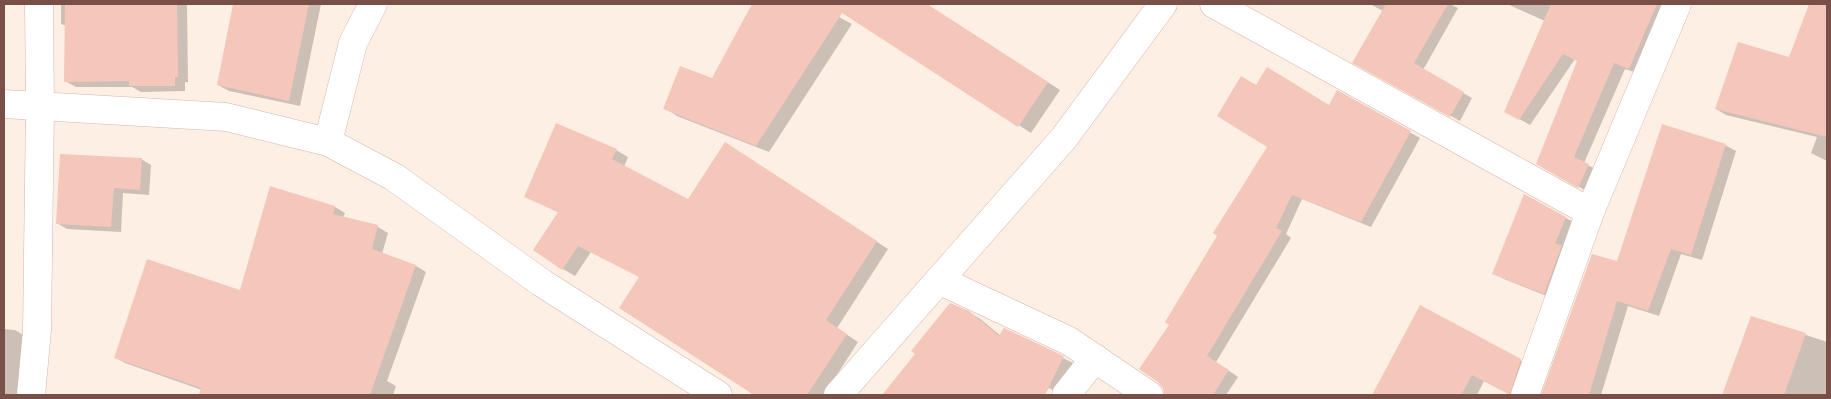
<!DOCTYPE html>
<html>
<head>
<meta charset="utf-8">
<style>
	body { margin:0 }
	#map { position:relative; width:1831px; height:399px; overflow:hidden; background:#feefe4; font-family:"Golos Text",sans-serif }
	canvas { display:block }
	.frame { position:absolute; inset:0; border:5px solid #785047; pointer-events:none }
</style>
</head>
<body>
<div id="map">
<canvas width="1831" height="399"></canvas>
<div class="frame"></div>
</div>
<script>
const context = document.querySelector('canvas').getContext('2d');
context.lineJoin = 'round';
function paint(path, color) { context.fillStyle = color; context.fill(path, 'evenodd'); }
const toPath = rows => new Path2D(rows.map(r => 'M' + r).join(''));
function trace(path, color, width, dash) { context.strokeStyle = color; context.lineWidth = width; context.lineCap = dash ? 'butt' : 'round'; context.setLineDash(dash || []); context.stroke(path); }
const shadow = toPath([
	[61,4,187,4,188,82,185,82,185,91,141,92,132,87,76,87,65,81,66,26,61,24],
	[234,4,321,4,300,106,229,91,218,85],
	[754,4,815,4,852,24,769,152,677,116,665,108,712,80],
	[831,4,926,4,1060,90,1031,133],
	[1370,4,1450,4,1458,8,1423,70,1472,98,1460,121,1354,62,1383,11],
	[1507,4,1669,4,1640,74,1625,69,1584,163,1599,171,1590,193,1538,164,1579,61,1575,59,1530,125,1505,111,1545,21],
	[1257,87,1329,106,1337,92,1420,138,1371,227,1302,199,1286,234,1291,238,1216,362,1238,377,1226,395,1166,395,1164,387,1171,324,1269,146],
	[1787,89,1827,98,1827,161,1811,153,1817,137,1726,115,1716,109],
	[1725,145,1736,151,1702,260,1681,254,1659,316,1628,306,1601,395,1543,395,1592,255,1618,263],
	[616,150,628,157,624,167,688,200,737,151,888,249,837,328,858,342,824,395,756,395,621,307,641,277,591,252,575,276,563,269,559,213,526,196],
	[141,159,151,165,149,195,123,193,121,232,67,229,57,223],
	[1525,195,1575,223,1554,299,1504,279,1494,273],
	[335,207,345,213,343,218,378,227,388,233,382,254,416,266,426,272,387,381,396,386,393,395,201,395,202,390,125,363,115,357,240,292],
	[1420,307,1533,367,1524,395,1511,395,1484,381,1477,395,1373,395],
	[968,312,979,318,1001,336,1004,329,1073,363,1059,393,1049,388,1043,395,883,395,917,354],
	[1752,317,1827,342,1827,395,1724,395],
	[4,329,15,330,27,337,20,395,4,395]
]);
const building = toPath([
	[65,4,177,4,178,77,175,77,175,86,129,86,129,81,64,82],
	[233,4,309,4,289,101,217,85],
	[752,4,927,4,1048,82,1018,127,842,13,756,146,663,109,680,66,712,78],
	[1386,4,1448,4,1414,63,1464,92,1450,117,1352,63],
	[1551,4,1657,4,1629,69,1614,63,1574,157,1589,164,1578,188,1536,164,1577,61,1563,54,1519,120,1504,112],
	[1809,4,1827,4,1827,137,1715,109,1738,42,1789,57],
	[1267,67,1329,105,1337,90,1411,131,1361,222,1292,195,1276,228,1282,231,1207,356,1229,370,1213,395,1164,395,1163,388,1158,382,1139,369,1169,325,1165,322,1217,236,1213,233,1267,147,1217,116,1241,76,1256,85],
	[556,123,617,149,612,159,688,199,725,142,877,241,826,320,847,334,807,395,754,395,619,308,639,277,578,246,562,270,533,250,558,212,524,197],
	[1662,124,1726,144,1691,255,1671,249,1648,311,1617,301,1589,395,1541,395,1592,254,1617,261],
	[60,154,142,158,140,190,114,188,111,227,56,224],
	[270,186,335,206,333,214,378,225,372,249,416,265,370,395,199,395,201,388,114,358,147,259,240,290],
	[1524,194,1566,217,1555,244,1562,245,1544,294,1492,274],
	[950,303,969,311,999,336,1004,328,1064,356,1045,395,882,395,915,354,911,351],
	[1420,305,1521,359,1510,395,1472,375,1461,395,1372,395],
	[1751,316,1806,333,1784,395,1722,395]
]);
const street = toPath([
	[1214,4,1590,212],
	[4,104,226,117,328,142,394,177,542,283,718,395],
	[328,142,353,43,373,4],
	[939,280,1069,341,1149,395],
	[31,395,37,330,40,107,39,4],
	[838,395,1064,138,1163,4],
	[1066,395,1095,358],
	[1525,395,1590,212,1677,4]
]);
paint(shadow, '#0003');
paint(building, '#f5c6ba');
trace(street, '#d2b6ac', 29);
trace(street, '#fff', 28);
</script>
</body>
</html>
